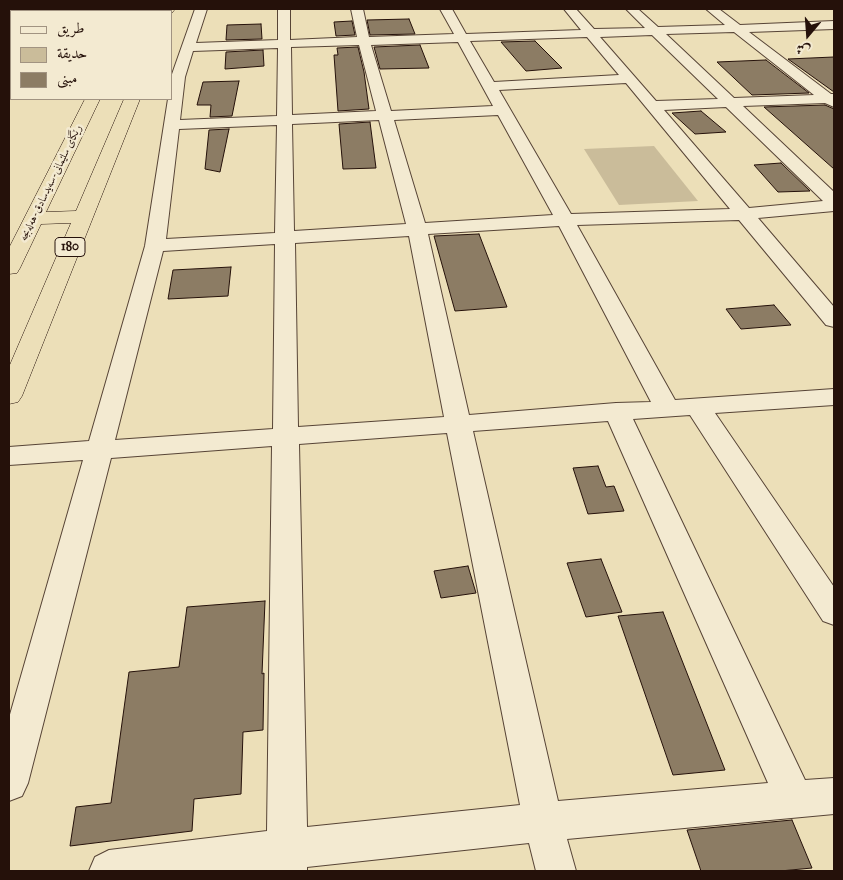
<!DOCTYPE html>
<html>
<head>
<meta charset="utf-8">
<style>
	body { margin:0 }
	#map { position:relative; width:843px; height:880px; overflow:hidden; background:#ecdfb8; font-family:"IM FELL Great Primer",Amiri,serif }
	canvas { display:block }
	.frame { position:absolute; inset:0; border:10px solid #25110a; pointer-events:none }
	.legend { position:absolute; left:10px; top:10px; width:162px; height:90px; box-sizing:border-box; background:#f3ead1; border:1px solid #a19381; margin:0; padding:6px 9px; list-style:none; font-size:15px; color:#25110a }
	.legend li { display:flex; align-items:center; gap:10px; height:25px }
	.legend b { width:25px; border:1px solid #a19381 }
	.north { position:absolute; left:783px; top:10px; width:50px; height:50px; -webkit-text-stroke:4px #f3ead1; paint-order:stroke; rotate:198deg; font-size:14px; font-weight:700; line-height:20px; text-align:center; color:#25110a }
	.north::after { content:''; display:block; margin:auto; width:18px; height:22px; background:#25110a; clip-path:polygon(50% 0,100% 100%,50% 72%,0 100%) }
</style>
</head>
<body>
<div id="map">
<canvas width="843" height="880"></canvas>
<div class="frame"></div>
<ul class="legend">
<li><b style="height:6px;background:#f3ead1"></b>طريق</li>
<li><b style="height:14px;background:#cabc9a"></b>حديقة</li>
<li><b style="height:14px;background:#8c7c64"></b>مبنى</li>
</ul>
<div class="north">ش</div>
</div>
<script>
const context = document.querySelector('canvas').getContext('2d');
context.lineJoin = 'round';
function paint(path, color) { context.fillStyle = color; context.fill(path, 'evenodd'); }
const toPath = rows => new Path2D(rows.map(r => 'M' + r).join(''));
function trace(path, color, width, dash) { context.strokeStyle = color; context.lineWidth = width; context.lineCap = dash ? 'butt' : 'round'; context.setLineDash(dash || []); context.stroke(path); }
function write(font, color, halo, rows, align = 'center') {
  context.font = font + ' "IM FELL Great Primer",Amiri,serif'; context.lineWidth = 5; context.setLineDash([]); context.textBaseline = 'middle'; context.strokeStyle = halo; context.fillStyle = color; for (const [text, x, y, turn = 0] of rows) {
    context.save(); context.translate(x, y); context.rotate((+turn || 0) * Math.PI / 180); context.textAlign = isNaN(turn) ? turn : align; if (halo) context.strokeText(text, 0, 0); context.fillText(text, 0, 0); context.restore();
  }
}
const green = toPath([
	[654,146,698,201,619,205,584,149]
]);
const building = toPath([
	[409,19,415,34,370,35,367,20,409,19],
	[352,21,355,35,336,36,334,22,352,21],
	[261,24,262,39,226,40,227,25,261,24],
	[535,41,562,68,526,71,501,42,535,41],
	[420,45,429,68,380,69,374,47,420,45],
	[358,47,364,72,369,109,338,111,334,55,338,55,337,48,358,47],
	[263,50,264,66,225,69,226,52,263,50],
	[834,57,834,92,788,59,834,57],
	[766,60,809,93,752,95,717,62,766,60],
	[239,81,232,116,210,117,211,105,197,105,203,82,239,81],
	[825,105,834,109,834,169,764,107,825,105],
	[701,111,726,132,695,134,672,113,701,111],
	[370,122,376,168,343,169,339,124,370,122],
	[229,129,220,172,205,169,209,130,229,129],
	[781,163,810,191,778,192,754,165,781,163],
	[479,234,507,307,455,311,434,236,479,234],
	[231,267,228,296,168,299,173,270,231,267],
	[774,305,791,325,741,329,726,309,774,305],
	[598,466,606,487,614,486,624,511,588,514,573,468,598,466],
	[601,559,622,612,586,617,567,563,601,559],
	[468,566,476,593,441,598,434,571,468,566],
	[265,601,262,674,264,673,263,730,243,732,241,794,194,799,192,831,70,846,76,807,111,803,129,672,179,667,187,607,265,601],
	[663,612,725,770,673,775,618,616,663,612],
	[792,820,812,868,780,871,701,871,687,830,792,820]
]);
const lane = toPath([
	[9,21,11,21,11,25,9,25,9,21]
]);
const street = toPath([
	[195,9,207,9,196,43,278,40,278,9,290,9,290,40,357,37,351,9,363,9,369,37,454,34,440,9,452,9,466,34,581,30,564,9,576,9,594,29,645,28,626,9,638,9,658,27,725,25,706,9,719,9,740,25,834,21,834,29,749,32,831,94,834,94,834,107,825,103,743,106,834,192,834,211,758,218,834,307,834,327,826,325,739,220,577,225,675,400,834,389,834,405,715,413,834,587,834,625,823,621,690,415,633,419,805,780,834,778,834,814,567,839,576,871,536,871,529,843,307,867,307,871,89,871,95,857,109,850,267,831,272,446,111,458,28,783,22,796,9,801,9,718,83,460,9,465,9,447,89,441,145,246,168,99,171,99,171,77,195,9],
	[734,32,814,95,734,98,666,34,734,32],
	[652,35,718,99,656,101,600,37,652,35],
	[587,37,619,75,494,82,470,41,587,37],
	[458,42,493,106,391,111,371,45,458,42],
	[359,45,376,111,292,115,291,47,359,45],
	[278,48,277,116,180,120,185,77,193,51,278,48],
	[626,83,730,209,571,214,499,90,626,83],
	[726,107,823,201,749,208,664,110,726,107],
	[498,115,553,215,425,223,394,120,498,115],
	[379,120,406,224,294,231,292,124,379,120],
	[277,125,275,233,166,239,179,129,277,125],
	[559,226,651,402,616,403,469,415,428,234,559,226],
	[409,236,444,417,298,427,295,243,409,236],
	[275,244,273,429,115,440,163,251,275,244],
	[608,421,768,783,558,801,473,431,608,421],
	[447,433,520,805,307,827,299,444,447,433]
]);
const highway = toPath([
	[132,9,145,9,143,11,131,11,132,9],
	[163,9,175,9,171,14,171,11,162,11,163,9],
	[85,99,100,99,46,212,76,211,124,99,140,99,22,396,18,402,9,404,9,367,71,223,41,224,20,268,17,273,9,274,9,248,85,99]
]);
const farStreetnames = [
	["رێگای سلێمانی-سەیدسادق-هەلەبجە",51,183,-64]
];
const shields = [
	[70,247,30]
];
const shieldNames = [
	["180",70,247]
];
paint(green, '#cabc9a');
paint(building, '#8c7c64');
trace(building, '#25110a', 1);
trace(lane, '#574436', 2);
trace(street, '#574436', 2);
trace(highway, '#25110a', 1);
paint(lane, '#f3ead1');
paint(street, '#f3ead1');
paint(highway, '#ecdfb8');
write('11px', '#25110a', '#f3ead1', farStreetnames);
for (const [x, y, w] of shields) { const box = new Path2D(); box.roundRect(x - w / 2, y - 9.5, w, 19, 4); context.fillStyle = '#f3ead1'; context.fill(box); trace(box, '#25110a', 1); }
write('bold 12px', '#25110a', null, shieldNames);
</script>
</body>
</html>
